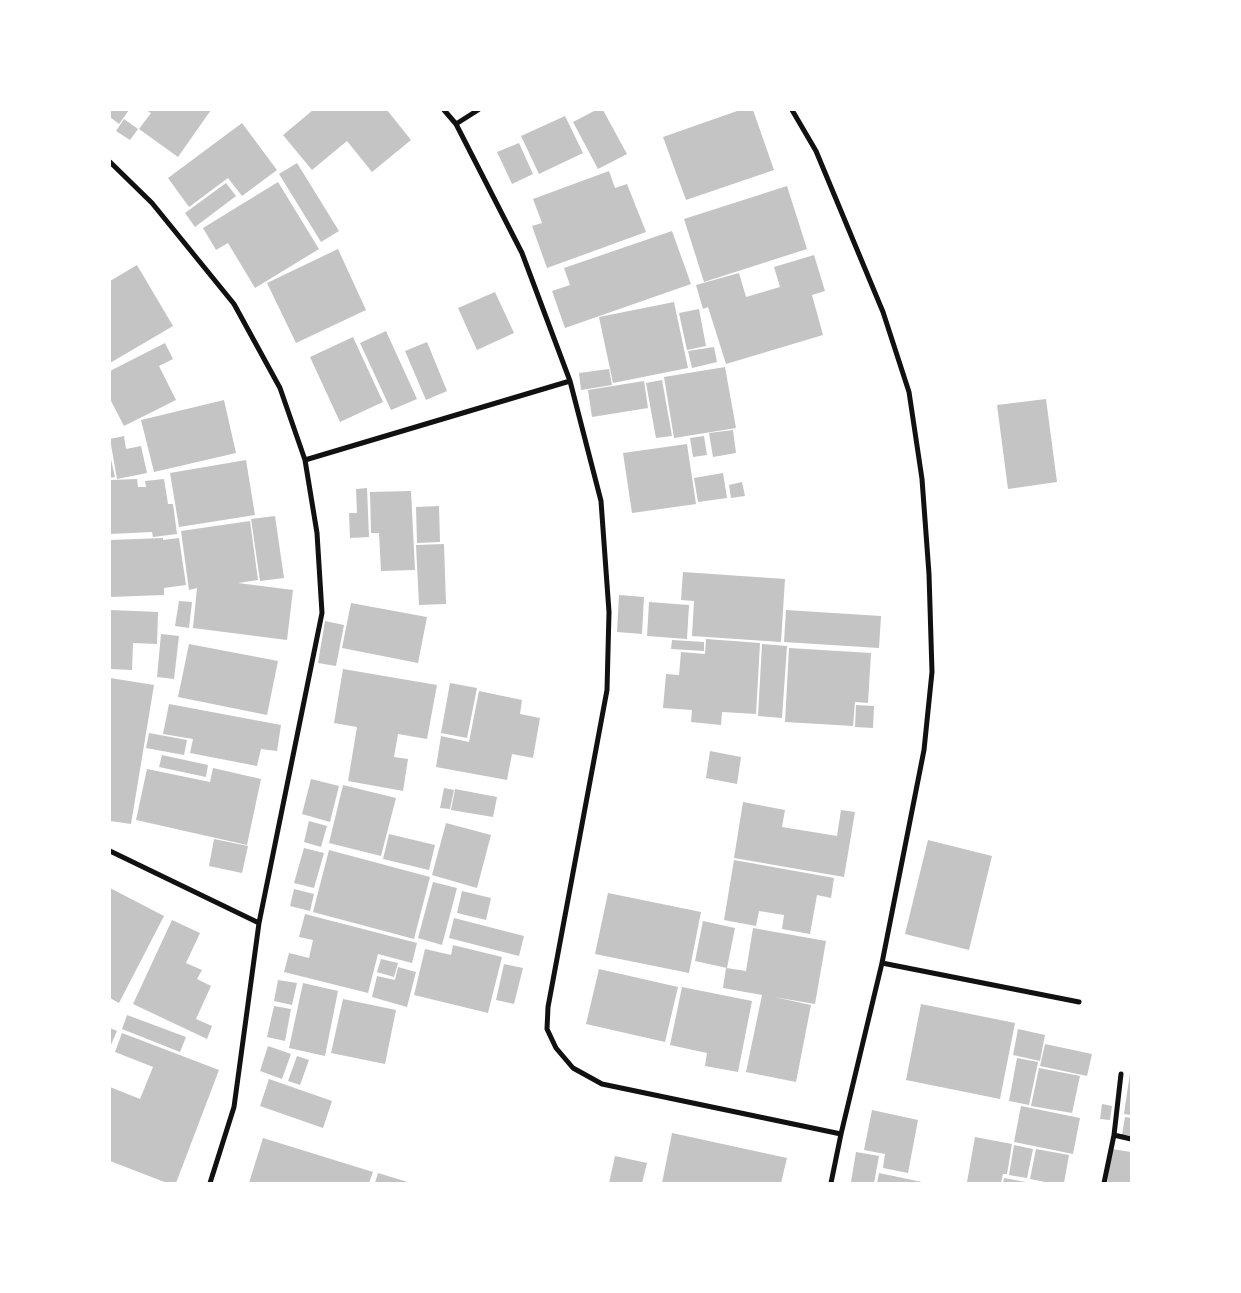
<!DOCTYPE html>
<html>
<head>
<meta charset="utf-8">
<style>
	body { margin:0 }
	#map { position:relative; width:1241px; height:1293px; overflow:hidden; background:#fff; font-family:"IBM Plex Serif",serif }
	canvas { display:block }
	.frame { position:absolute; inset:0; border:111px solid #fff; pointer-events:none }
</style>
</head>
<body>
<div id="map">
<canvas width="1241" height="1293"></canvas>
<div class="frame"></div>
</div>
<script>
const context = document.querySelector('canvas').getContext('2d');
context.lineJoin = 'round';
function paint(path, color) { context.fillStyle = color; context.fill(path, 'evenodd'); }
const toPath = rows => new Path2D(rows.map(r => 'M' + r).join(''));
function trace(path, color, width, dash) { context.strokeStyle = color; context.lineWidth = width; context.lineCap = dash ? 'butt' : 'round'; context.setLineDash(dash || []); context.stroke(path); }
const building = toPath([
	[110,110,129,110,119,124,110,117],
	[146,110,211,110,178,157,139,129,151,113],
	[313,110,387,110,411,140,372,172,347,141,312,170,283,135],
	[596,110,603,110,627,154,598,169,573,122],
	[740,110,753,110,774,170,686,200,663,137],
	[565,116,583,153,539,174,521,136],
	[124,119,138,129,130,140,116,131],
	[242,123,277,170,242,196,228,178,189,207,168,178],
	[519,143,533,174,512,184,497,152],
	[297,163,339,231,321,242,279,174],
	[609,171,615,188,627,184,646,232,547,268,532,226,542,223,533,199],
	[278,182,319,249,255,288,228,243,216,250,203,228],
	[226,183,236,196,195,227,185,213],
	[787,186,807,249,704,282,684,219],
	[672,231,691,284,565,328,552,291,570,285,564,268],
	[338,249,366,310,296,343,267,283],
	[814,255,825,291,812,295,823,335,726,364,708,307,703,309,696,285,739,273,746,297,780,287,774,267],
	[137,265,173,326,110,363,110,281],
	[495,292,514,333,477,350,458,308],
	[674,302,688,368,613,383,599,317],
	[699,309,706,346,687,350,679,313],
	[386,331,417,399,391,410,360,343],
	[353,337,383,402,340,422,310,357],
	[427,342,447,391,426,400,405,351],
	[165,343,173,359,159,366,176,400,124,426,110,399,110,371],
	[714,347,717,362,692,368,688,351],
	[725,367,736,428,674,438,664,377],
	[609,369,612,385,581,390,579,373],
	[662,380,672,436,656,438,646,383],
	[644,381,648,408,592,417,588,390],
	[1046,399,1057,482,1008,489,997,405],
	[224,400,236,453,154,472,141,420],
	[733,430,736,453,713,457,709,433],
	[124,436,126,449,141,446,147,473,117,479,110,439],
	[704,436,707,455,693,457,690,438],
	[687,444,696,504,632,513,623,453],
	[110,455,115,477,110,478],
	[246,460,255,515,179,527,170,473],
	[723,473,727,498,698,502,694,478],
	[137,479,138,487,146,487,145,481,164,479,168,504,173,504,177,534,153,537,152,532,110,534,110,480],
	[742,482,745,496,731,498,729,485],
	[367,488,369,537,350,538,349,513,357,513,356,489],
	[411,491,415,570,381,571,379,533,371,533,370,492],
	[439,506,440,542,417,543,416,507],
	[275,516,284,578,260,581,251,519],
	[250,521,258,580,238,583,293,590,287,640,193,628,197,588,189,590,181,531],
	[163,538,163,540,179,538,186,585,164,588,164,595,110,597,110,540],
	[444,544,446,604,419,605,416,545],
	[683,572,785,579,781,642,692,636,694,601,681,600],
	[619,595,644,597,642,634,617,632],
	[179,601,192,602,189,628,175,626],
	[649,602,689,605,687,639,647,636],
	[351,603,427,617,418,663,342,648],
	[110,610,158,612,157,644,133,643,132,670,110,669],
	[786,610,881,616,879,648,784,642],
	[325,621,344,625,336,666,318,663],
	[161,634,179,636,174,679,157,677],
	[706,639,760,643,756,714,722,712,721,725,691,722,692,710,663,708,666,674,679,675,681,652,705,654],
	[672,640,704,642,704,651,671,649],
	[189,644,278,661,267,715,178,697],
	[762,644,787,646,782,718,758,716],
	[789,648,871,653,868,703,855,702,853,726,785,722],
	[343,669,437,685,427,739,398,734,394,757,408,759,403,791,348,781,357,727,334,723],
	[110,678,154,685,131,824,110,821],
	[450,683,477,688,467,738,441,733],
	[479,691,522,700,520,714,540,718,533,758,512,754,507,780,436,767,441,736,469,742],
	[169,704,281,725,277,751,261,749,257,766,190,753,193,739,163,734],
	[856,705,874,706,873,728,855,727],
	[149,733,187,740,184,755,146,748],
	[710,751,741,757,737,784,706,778],
	[162,755,208,765,206,777,159,767],
	[213,768,261,779,247,845,136,820,147,769,210,782],
	[311,779,339,786,330,822,302,814],
	[343,785,396,798,381,856,329,843],
	[444,788,454,790,450,809,440,808],
	[455,789,497,797,493,817,451,810],
	[743,802,785,810,782,827,837,836,841,810,855,812,844,877,734,858],
	[309,821,327,826,321,847,304,842],
	[446,823,491,835,477,888,432,875],
	[389,834,435,845,429,870,383,859],
	[214,839,248,846,242,873,209,866],
	[928,840,992,856,969,950,905,934],
	[304,848,324,853,314,888,294,883],
	[329,850,430,877,414,939,313,912],
	[734,860,834,878,831,898,817,895,810,934,782,929,784,915,759,911,756,926,724,920],
	[433,882,457,888,442,945,418,938],
	[110,888,164,916,119,1003,110,998],
	[294,889,314,894,310,911,290,906],
	[462,891,491,898,486,920,457,913],
	[608,893,701,912,689,973,595,954],
	[305,914,417,943,412,963,378,954,368,993,284,972,289,953,309,958,313,940,299,937],
	[454,918,524,936,519,956,449,938],
	[172,920,200,933,186,963,202,970,197,979,211,986,196,1019,212,1026,207,1039,133,1004],
	[703,921,735,928,727,968,695,961],
	[753,928,826,941,815,1004,774,997,811,1005,796,1082,746,1072,762,995,723,988,726,968,746,971],
	[453,945,502,957,488,1013,414,995,425,949,451,955],
	[381,959,398,963,394,977,377,972],
	[504,964,523,968,514,1004,496,1000],
	[398,967,416,972,407,1007,372,997,377,976,395,980],
	[599,969,678,987,665,1042,586,1024],
	[278,980,297,983,292,1005,274,1001],
	[303,983,338,991,325,1056,289,1048],
	[682,987,752,1001,738,1072,705,1066,707,1053,670,1045],
	[343,999,396,1010,385,1064,331,1053],
	[921,1004,1015,1023,1000,1099,906,1080],
	[274,1006,291,1009,285,1041,267,1037],
	[127,1015,186,1037,180,1052,122,1029],
	[110,1028,117,1031,110,1047],
	[1018,1029,1045,1035,1040,1061,1013,1055],
	[122,1033,219,1070,176,1183,167,1183,110,1161,110,1087,140,1099,153,1067,115,1052],
	[1045,1044,1092,1054,1087,1076,1040,1066],
	[268,1046,291,1054,282,1079,260,1071],
	[297,1056,309,1060,300,1085,288,1081],
	[1017,1058,1038,1062,1029,1105,1009,1101],
	[1039,1068,1080,1076,1072,1113,1031,1106],
	[1130,1073,1131,1073,1131,1115,1124,1114],
	[269,1079,332,1101,323,1128,260,1106],
	[1102,1104,1112,1106,1110,1120,1100,1119],
	[1021,1106,1080,1118,1073,1154,1014,1142],
	[872,1110,918,1120,908,1173,883,1168,885,1154,864,1150],
	[1125,1117,1131,1118,1131,1136,1122,1135],
	[672,1133,787,1158,781,1183,662,1183],
	[975,1137,1012,1144,1007,1174,1003,1174,1001,1183,976,1183,967,1182],
	[263,1138,373,1172,369,1183,249,1183],
	[1014,1145,1033,1149,1027,1178,1009,1175],
	[1036,1149,1069,1155,1064,1183,1050,1183,1030,1179],
	[1112,1149,1131,1152,1131,1183,1107,1183],
	[856,1152,879,1156,874,1183,851,1182],
	[615,1156,647,1163,642,1183,609,1183],
	[378,1173,411,1183,375,1183],
	[879,1173,922,1182,922,1183,877,1183],
	[1004,1178,1026,1182,1026,1183,1003,1183]
]);
const minor = toPath([
	[444,110,456,124,522,253,570,381,601,501,609,612,607,690,548,1007,547,1029,556,1048,573,1068,602,1084,841,1134],
	[792,110,816,151,883,312,909,392,922,479,929,574,932,672,924,750,882,963,841,1134,831,1183],
	[456,124,478,110],
	[110,162,152,203,234,304,280,388,305,460,317,533,322,613,259,923,234,1107,210,1183],
	[305,460,570,381],
	[110,851,259,923],
	[882,963,1079,1002],
	[1114,1135,1131,1139],
	[1104,1183,1114,1135,1121,1074]
]);
paint(building, '#c4c4c4');
trace(minor, '#111', 5);
</script>
</body>
</html>
